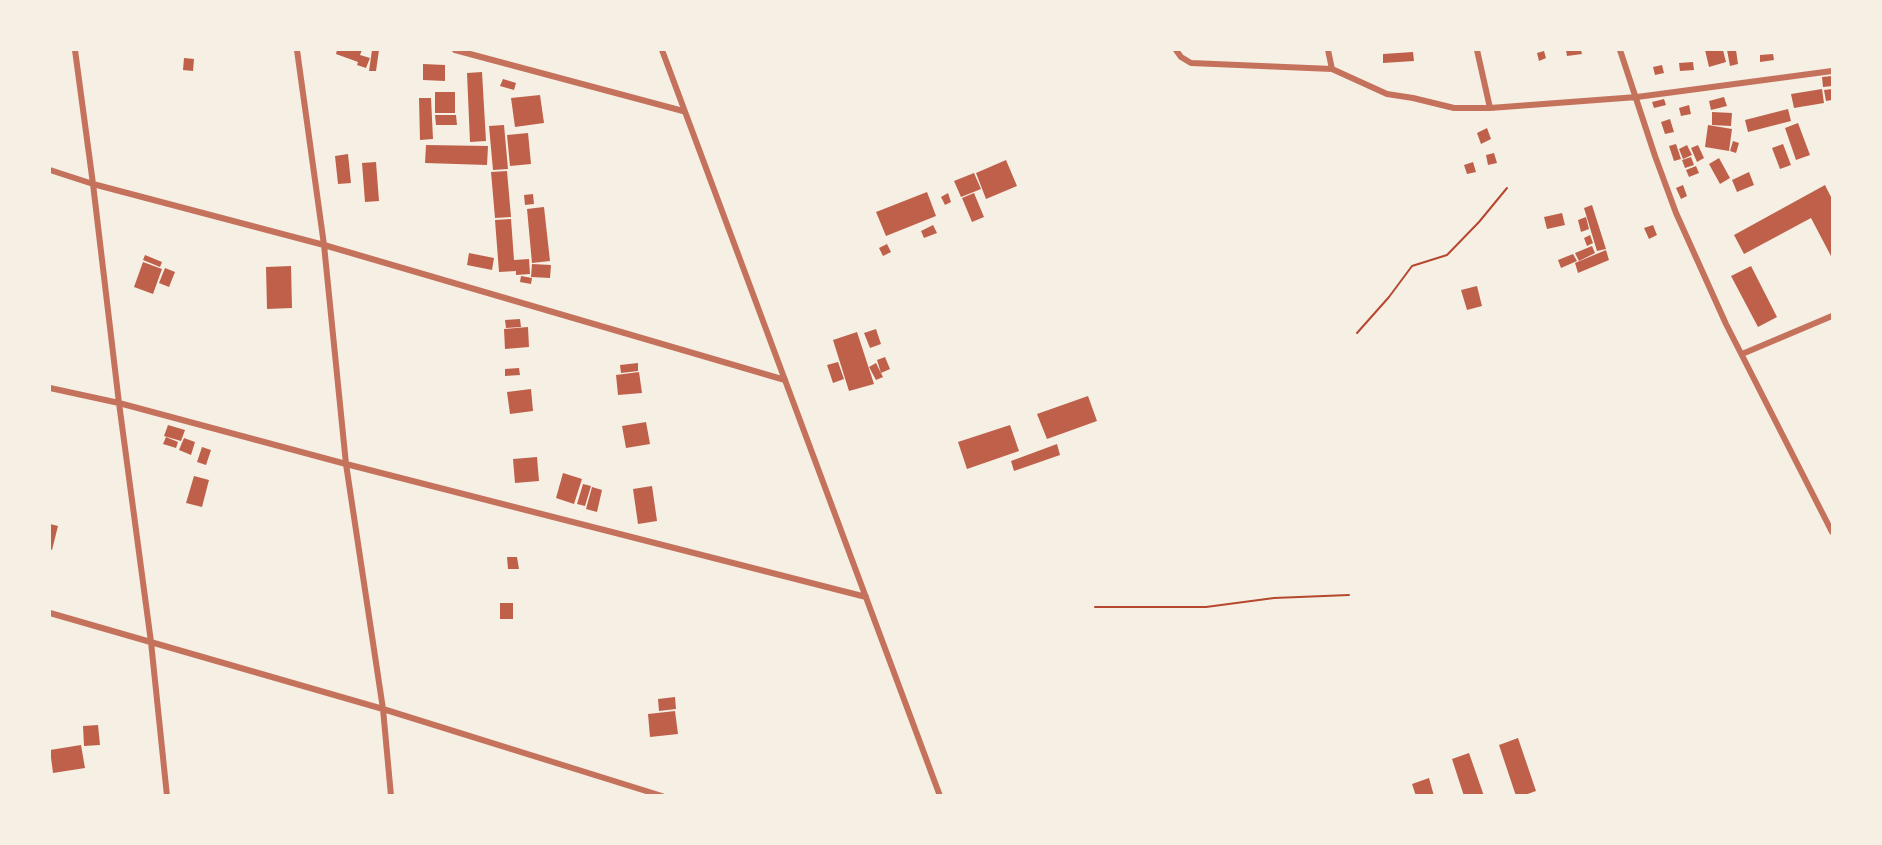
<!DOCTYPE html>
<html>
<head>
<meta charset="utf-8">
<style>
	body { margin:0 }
	#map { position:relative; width:1882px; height:845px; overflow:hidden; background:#f6efe4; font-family:Quicksand,sans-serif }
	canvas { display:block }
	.frame { position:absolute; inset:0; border:51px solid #f6efe4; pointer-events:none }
</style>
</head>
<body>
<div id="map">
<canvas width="1882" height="845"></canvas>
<div class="frame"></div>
</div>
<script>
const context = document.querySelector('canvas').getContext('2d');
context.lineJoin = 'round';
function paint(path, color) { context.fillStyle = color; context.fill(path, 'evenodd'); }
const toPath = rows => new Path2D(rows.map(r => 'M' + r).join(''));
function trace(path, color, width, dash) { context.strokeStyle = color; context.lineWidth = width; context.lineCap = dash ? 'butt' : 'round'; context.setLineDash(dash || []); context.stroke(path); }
const building = toPath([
	[337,50,362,50,360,55,370,58,366,68,357,65,358,62,336,54],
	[372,50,379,50,376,71,369,71],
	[1566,50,1581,50,1582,54,1567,56],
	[1705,50,1723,50,1726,62,1709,67],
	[1727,50,1736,50,1738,64,1730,66],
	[1544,51,1546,58,1539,61,1537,53],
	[1413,52,1414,61,1383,63,1383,54],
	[1773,54,1774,60,1760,62,1760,55],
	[184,58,194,59,193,71,183,70],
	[1693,62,1694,70,1680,71,1679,63],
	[423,64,445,65,445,81,423,80],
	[1662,65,1664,73,1655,75,1653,67],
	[482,72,486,141,470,142,467,73],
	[1832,76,1832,86,1823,87,1822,77],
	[503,79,516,83,514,90,500,86],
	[1822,89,1824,103,1794,108,1791,94],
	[1832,89,1832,100,1826,101,1824,90],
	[435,92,455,92,455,113,435,113],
	[540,95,544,123,515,127,511,98],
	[1724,97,1727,106,1711,110,1709,101],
	[419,98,431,98,433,139,420,140],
	[1664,99,1666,105,1654,108,1652,102],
	[1689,105,1691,114,1681,116,1679,108],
	[1788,109,1791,121,1748,132,1745,120],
	[1712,112,1732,113,1731,126,1712,125],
	[435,115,456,115,457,125,436,125],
	[1670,119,1674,132,1665,134,1661,122],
	[1798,123,1810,155,1796,160,1785,128],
	[504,125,508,169,493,170,489,126],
	[1708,125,1732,129,1729,151,1705,147],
	[1487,128,1491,139,1481,144,1477,133],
	[528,133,531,164,510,166,507,135],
	[1733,141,1739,143,1736,153,1730,151],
	[1676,144,1681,159,1674,161,1669,146],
	[1783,144,1791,165,1780,169,1772,148],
	[426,145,488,146,487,165,425,163],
	[1687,145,1692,155,1683,159,1679,149],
	[1698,145,1704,158,1697,162,1691,148],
	[1494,153,1497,163,1488,165,1486,155],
	[348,154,351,183,338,184,335,156],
	[1691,157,1694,165,1685,168,1682,160],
	[1719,158,1730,178,1720,184,1709,164],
	[1006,160,1017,186,986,199,976,173],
	[376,162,379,201,365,202,362,163],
	[1473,162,1476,172,1467,174,1464,165],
	[1696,166,1699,173,1689,177,1686,170],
	[507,171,511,217,495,218,491,172],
	[1749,172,1754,185,1737,192,1732,180],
	[974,173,981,189,961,197,954,181],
	[1683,185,1687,196,1681,199,1676,188],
	[1825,185,1832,199,1832,258,1811,218,1744,254,1734,235],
	[927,192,936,216,886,236,876,212],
	[948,193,951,202,945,205,941,197],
	[974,193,984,217,972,222,962,198],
	[533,194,534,204,525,205,524,195],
	[1592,205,1606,249,1597,251,1584,208],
	[544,207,550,261,532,263,527,209],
	[1562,213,1565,225,1547,229,1544,217],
	[1586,217,1589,229,1581,232,1578,220],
	[511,219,514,260,529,259,530,274,516,275,516,271,499,272,495,220],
	[933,225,937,233,924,238,921,231],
	[1653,225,1657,235,1649,239,1644,228],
	[1590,235,1593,243,1587,246,1584,238],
	[887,244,891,252,883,256,879,248],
	[1592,246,1595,253,1579,261,1575,253],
	[1606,250,1609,260,1578,273,1575,263],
	[469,253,494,258,492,270,467,265],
	[1573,254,1577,261,1561,268,1558,260],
	[145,255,162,262,160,267,143,260],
	[143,262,162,269,153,294,134,287],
	[532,264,551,265,550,278,531,277],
	[291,266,292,308,267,309,266,267],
	[1751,266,1777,317,1758,327,1731,276],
	[165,268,175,272,169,287,159,283],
	[521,276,532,278,531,284,520,282],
	[1477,286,1482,306,1467,310,1461,290],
	[520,319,521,327,506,328,505,320],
	[528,327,529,347,505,349,504,329],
	[876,329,881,344,870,348,864,333],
	[857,332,874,384,849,391,833,340],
	[885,357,890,369,881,373,877,360],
	[838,362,844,379,833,383,827,365],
	[638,363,638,371,621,373,620,365],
	[876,363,883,377,876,380,869,367],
	[519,368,520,375,505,376,505,369],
	[639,372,642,393,618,395,616,375],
	[531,389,533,411,510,414,507,392],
	[1088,396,1097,421,1047,439,1037,414],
	[646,422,650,444,626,448,622,426],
	[168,425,185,430,181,441,164,436],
	[1010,425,1019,451,967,469,958,442],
	[166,437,178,442,176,448,163,444],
	[184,438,195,442,191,455,179,450],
	[1057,444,1060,455,1014,471,1011,461],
	[202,447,211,450,206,465,197,462],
	[537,457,539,481,515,483,513,459],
	[563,473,582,479,574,504,556,498],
	[194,476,209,480,202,507,186,503],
	[583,484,591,486,585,506,577,504],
	[652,486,657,521,638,524,633,489],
	[592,487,602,490,597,512,586,509],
	[50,524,58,526,52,550,50,549],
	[507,557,517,557,519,569,508,569],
	[500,603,513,603,513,619,500,619],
	[675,697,676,709,659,711,658,699],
	[675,711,678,734,650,737,648,714],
	[98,725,100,745,84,746,83,726],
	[1518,738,1536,791,1522,796,1516,796,1499,745],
	[81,745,85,768,53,773,50,750],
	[1469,753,1484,796,1464,796,1452,759],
	[1429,778,1434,796,1416,796,1412,784]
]);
const path = toPath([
	[1357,333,1389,297,1412,266,1447,255,1479,222,1507,188],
	[1095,607,1206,607,1274,598,1349,595]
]);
const minor = toPath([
	[75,50,93,184,119,403,151,642,167,796],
	[297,50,324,245,346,464,383,709,391,796],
	[455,50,683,111],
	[662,50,940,796],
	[1176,50,1181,57,1191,63,1332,69,1387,94,1413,98,1454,108,1490,108,1637,97,1832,71],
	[1328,50,1332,69],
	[1477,50,1490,108],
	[1620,50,1655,156,1676,213,1726,324,1832,532],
	[50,170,93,184,324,245,785,380],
	[1742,354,1832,316],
	[50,388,119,403,346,464,866,597],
	[50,613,383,709,662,796]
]);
paint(building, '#bf614a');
trace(path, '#b5482f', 2);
trace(minor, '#c5725c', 6);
</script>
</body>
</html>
